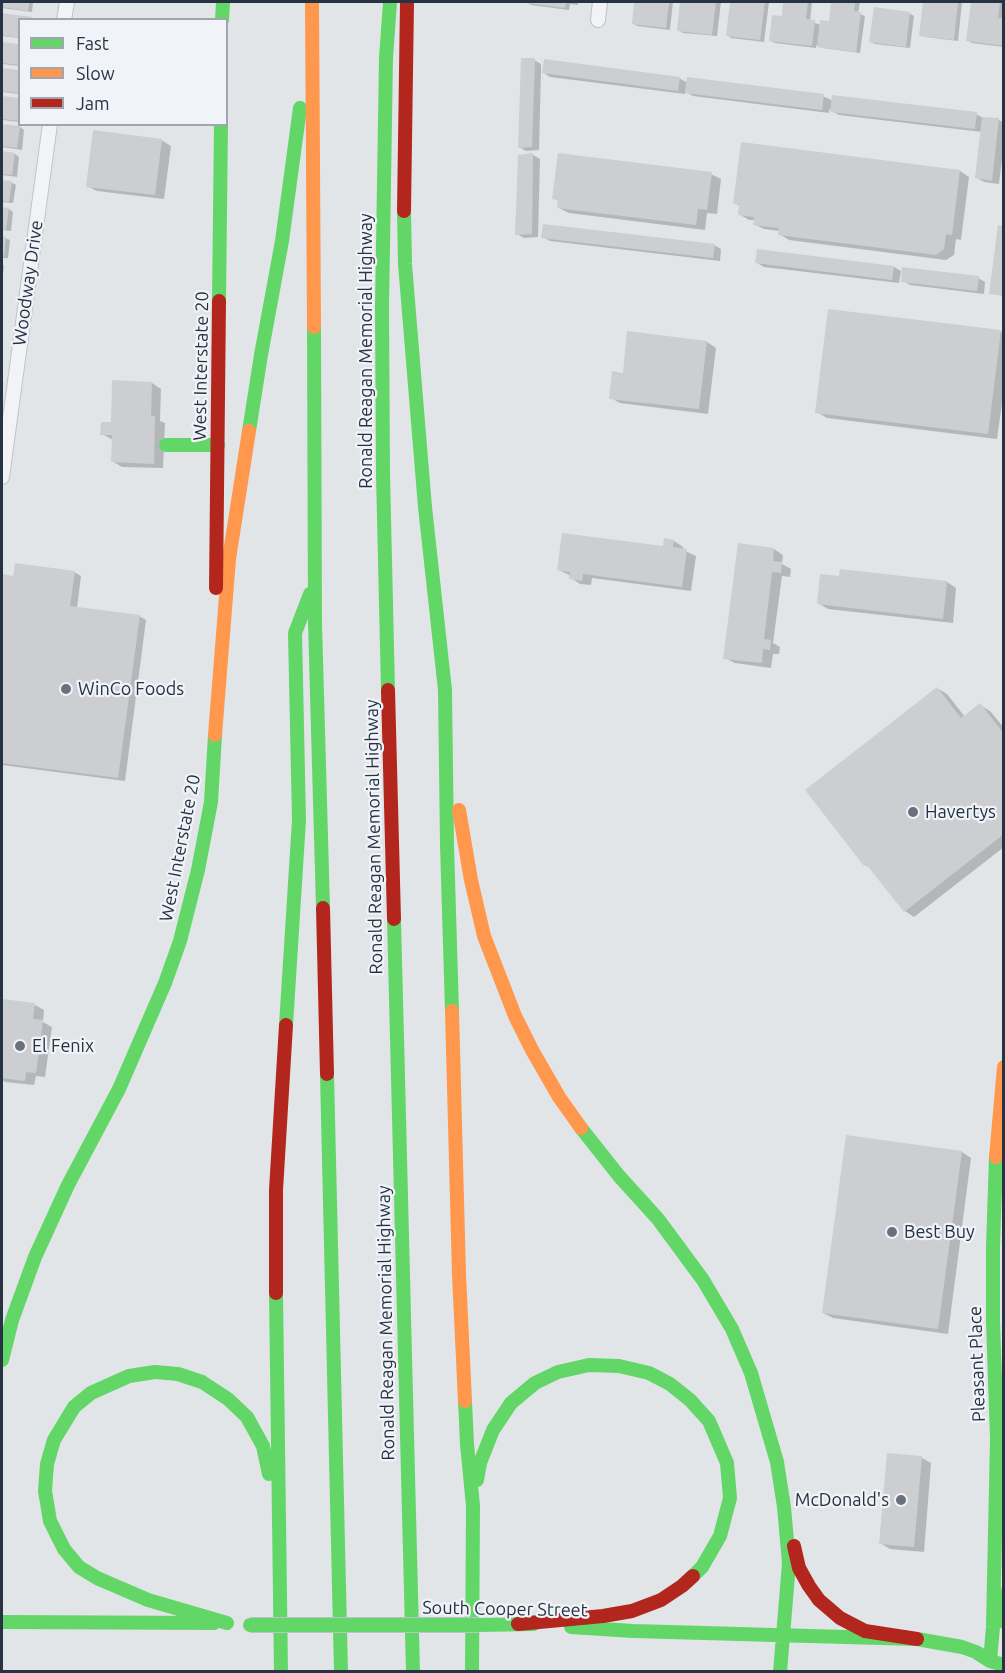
<!DOCTYPE html>
<html>
<head>
<meta charset="utf-8">
<style>
	body { margin:0 }
	#map { position:relative; width:1005px; height:1673px; overflow:hidden; background:#e2e5e8; font-family:Ubuntu,sans-serif }
	canvas { display:block }
	.frame { position:absolute; inset:0; border:3px solid #273243; pointer-events:none }
	.legend { position:absolute; left:18px; top:18px; width:210px; height:108px; box-sizing:border-box; background:#f0f3f7; border:2px solid #a0a6af; margin:0; padding:8px 10px; list-style:none; font-size:18px; color:#273243 }
	.legend li { display:flex; align-items:center; gap:12px; height:30px }
	.legend b { width:30px; border:2px solid #a0a6af }
</style>
</head>
<body>
<div id="map">
<canvas width="1005" height="1673"></canvas>
<div class="frame"></div>
<ul class="legend">
<li><b style="height:8px;background:#63d668"></b>Fast</li>
<li><b style="height:8px;background:#ff974d"></b>Slow</li>
<li><b style="height:8px;background:#b3261e"></b>Jam</li>
</ul>
</div>
<script>
const context = document.querySelector('canvas').getContext('2d');
context.lineJoin = 'round';
function paint(path, color) { context.fillStyle = color; context.fill(path, 'evenodd'); }
const toPath = rows => new Path2D(rows.map(r => 'M' + r).join(''));
function trace(path, color, width, dash) { context.strokeStyle = color; context.lineWidth = width; context.lineCap = dash ? 'butt' : 'round'; context.setLineDash(dash || []); context.stroke(path); }
function write(font, color, halo, rows, align = 'center') {
  context.font = font + ' Ubuntu,sans-serif'; context.lineWidth = 4.5; context.setLineDash([]); context.textBaseline = 'middle'; context.strokeStyle = halo; context.fillStyle = color; for (const [text, x, y, turn = 0] of rows) {
    context.save(); context.translate(x, y); context.rotate((+turn || 0) * Math.PI / 180); context.textAlign = isNaN(turn) ? turn : align; if (halo) context.strokeText(text, 0, 0); context.fillText(text, 0, 0); context.restore();
  }
}
const shadow = toPath([
	[2,2,33,2,32,12,2,8],
	[527,2,578,2,578,5,570,4,569,10,531,5],
	[636,2,673,2,670,30,637,26,633,23],
	[682,2,721,2,717,36,683,33,678,30],
	[731,2,769,2,764,42,731,38,727,35],
	[785,2,812,2,810,21,821,25,830,23,833,2,860,2,858,13,865,16,860,53,823,48,816,45,816,48,775,43,771,41,783,17],
	[924,2,962,2,958,41,925,37,920,35],
	[973,2,1004,2,1004,47,972,43,968,40],
	[909,13,914,16,910,48,875,44,871,42],
	[2,15,31,18,34,20,20,20,20,38,2,36],
	[2,43,20,46,20,66,2,64],
	[534,60,541,64,541,71,679,78,688,83,823,96,833,101,976,114,983,118,999,120,1004,123,1004,143,999,184,984,182,977,178,982,132,839,115,829,109,829,113,693,96,685,91,685,94,550,77,541,71,539,150,526,151,519,147],
	[2,69,20,72,20,94,2,92],
	[2,97,20,100,20,122,2,120],
	[2,125,20,127,24,130,22,150,2,147],
	[161,140,171,146,164,199,97,191,87,186],
	[2,152,15,154,19,157,17,177,2,175],
	[533,155,540,159,538,237,524,238,517,234,519,156],
	[960,171,969,177,961,240,956,239,954,255,946,260,789,240,779,234,780,231,764,229,754,224,755,220,749,220,739,214,740,206,735,203],
	[711,174,721,179,717,214,707,213,705,230,569,213,559,208,560,202,554,198],
	[2,181,11,182,16,185,13,203,2,202],
	[2,208,9,209,13,212,11,231,2,230],
	[2,237,10,240,8,258,2,258],
	[543,237,714,245,721,249,720,261,550,241],
	[757,263,894,267,901,271,899,283,764,267],
	[2,264,4,266,2,284],
	[978,278,985,282,984,294,910,285,903,281],
	[1000,331,1004,333,1004,389,997,439,827,418,817,412],
	[707,342,716,348,708,414,620,403,611,398,624,374],
	[152,383,161,389,160,421,165,423,163,468,122,467,112,461,113,440,102,434],
	[674,541,683,547,683,550,696,556,691,591,592,578,591,585,580,584,571,578,571,576,559,570,664,548],
	[774,549,783,555,782,564,791,569,790,577,782,576,773,643,780,647,779,654,773,654,771,668,735,663,725,658],
	[841,570,947,582,956,588,953,623,828,609,818,603,840,578],
	[74,572,81,576,77,608,139,616,146,620,125,781,2,765,2,576,14,577],
	[937,688,947,694,965,717,980,705,990,711,1004,728,1004,847,914,917,905,911,871,868,865,865,808,790],
	[2,1000,35,1005,44,1010,43,1022,52,1027,45,1077,36,1076,34,1085,5,1082,2,1080],
	[847,1137,962,1152,971,1158,948,1334,833,1318,823,1313],
	[888,1455,922,1458,931,1463,924,1552,890,1549,880,1543]
]);
const building = toPath([
	[2,2,29,2,28,11,2,7],
	[525,2,566,2,565,8,525,3],
	[634,2,669,2,666,28,632,24],
	[680,2,716,2,712,35,677,31],
	[730,2,765,2,760,40,726,36],
	[783,2,808,2,806,19,815,20,812,46,769,41,772,15,782,16],
	[831,2,855,2,854,11,861,12,856,52,817,47,820,20,829,21],
	[923,2,958,2,954,40,919,36],
	[971,2,1000,2,998,18,1004,18,1004,46,966,41],
	[874,7,910,12,906,47,869,42],
	[2,13,32,17,32,20,20,20,20,38,2,35],
	[2,42,20,44,20,65,2,63],
	[521,58,535,58,532,147,518,148],
	[544,59,680,77,678,91,542,73],
	[2,68,20,70,20,93,2,91],
	[687,77,824,94,822,110,685,93],
	[832,95,977,112,975,129,830,112],
	[2,96,20,98,20,121,2,119],
	[982,117,999,118,992,181,975,178],
	[2,124,20,126,17,148,2,146],
	[93,130,162,139,155,195,86,187],
	[741,142,960,170,952,235,946,234,944,249,936,255,778,235,779,228,753,225,754,217,738,215,739,204,733,204],
	[2,151,15,153,12,175,2,174],
	[533,153,532,234,515,235,518,155],
	[558,153,712,172,707,210,698,209,696,225,557,208,558,200,552,199],
	[2,180,12,181,9,202,2,201],
	[2,207,9,208,6,230,2,229],
	[543,224,715,244,713,258,541,238],
	[998,225,1004,226,1004,296,989,294],
	[2,236,6,237,4,257,2,257],
	[757,249,894,266,892,280,755,263],
	[902,267,979,276,977,291,901,282],
	[828,309,1001,330,988,434,815,413],
	[627,331,707,341,699,409,609,399,612,371,623,373],
	[112,380,152,382,151,416,155,416,154,464,111,462,112,435,100,435,101,422,111,422],
	[562,533,663,546,664,538,674,540,673,547,687,549,682,587,583,574,582,581,569,579,570,572,557,570],
	[738,543,774,548,773,561,782,562,781,573,772,572,764,639,771,640,770,650,763,649,762,663,723,659],
	[15,563,75,571,70,606,140,615,118,778,2,763,2,574,13,576],
	[840,569,947,581,943,619,817,604,820,574,839,576],
	[937,687,961,718,980,703,1004,734,1004,834,904,912,866,864,864,866,805,790],
	[2,999,35,1003,33,1019,43,1020,36,1073,26,1072,25,1081,2,1078],
	[846,1135,962,1151,938,1329,822,1313],
	[887,1453,922,1456,914,1547,879,1544]
]);
const street = toPath([
	[64,20,67,2],
	[598,20,600,2],
	[2,477,50,124]
]);
const fast = toPath([
	[222,20,223,2],
	[404,211,405,264,425,507,445,690,447,845,452,1011],
	[219,301,221,124],
	[314,327,315,623,323,908],
	[249,431,261,355,282,241,300,108],
	[166,445,218,445],
	[388,690,383,474,382,308,386,58,390,2],
	[394,919,413,1672],
	[286,1025,299,820,295,633,310,594],
	[327,1074,341,1672],
	[581,1128,619,1176,658,1219,703,1280,732,1329,751,1373,777,1462,784,1507,789,1563,783,1636],
	[276,1293,281,1672],
	[2,1360,12,1320,35,1257,68,1185,119,1089,165,983,180,941,198,870,211,802,215,735],
	[465,1401,467,1444,473,1506,472,1672],
	[477,1480,480,1463,493,1430,511,1403,535,1383,558,1372,589,1365,619,1366,649,1373,670,1384,690,1400,709,1421,727,1463,730,1498,720,1536,702,1567,693,1576],
	[994,1587,999,1612,1004,1622],
	[2,1622,214,1623],
	[227,1623,148,1600,97,1578,79,1567,64,1549,50,1521,45,1491,47,1464,54,1440,74,1407,91,1393,129,1376,155,1372,178,1374,202,1382,228,1399,247,1417,263,1446,269,1474],
	[479,1625,534,1624],
	[571,1627,633,1631,917,1639,962,1647,976,1652,990,1661,1004,1665],
	[990,1661,993,1627,997,1439,993,1321,993,1247,996,1157],
	[780,1672,783,1636]
]);
const slow = toPath([
	[312,2,314,327],
	[215,735,229,559,249,431],
	[459,810,471,880,484,936,515,1016,532,1050,559,1097,581,1128],
	[452,1011,459,1275,465,1401],
	[996,1157,1004,1067]
]);
const jam = toPath([
	[404,211,407,2],
	[216,588,219,301],
	[388,690,394,919],
	[323,908,327,1074],
	[276,1293,276,1190,286,1025],
	[794,1546,799,1568,809,1586,819,1600,840,1618,865,1631,917,1639],
	[518,1624,603,1616,632,1611,661,1600,682,1586,693,1576]
]);
const fastBridge = toPath([
	[250,1625,479,1625]
]);
const markers = [
	[66,689,6,"#68717d"],
	[913,812,6,"#68717d"],
	[20,1046,6,"#68717d"],
	[892,1232,6,"#68717d"],
	[901,1500,6,"#68717d"]
];
const streetNames = [
	["Woodway Drive",28,283,-82],
	["Ronald Reagan Memorial Highway",366,351,-90],
	["West Interstate 20",201,366,-89],
	["Ronald Reagan Memorial Highway",374,837,-91],
	["West Interstate 20",180,848,-79],
	["Ronald Reagan Memorial Highway",386,1323,-91],
	["Pleasant Place",977,1364,-92],
	["South Cooper Street",505,1609,1]
];
const poiNames = [
	["WinCo Foods",78,689],
	["Havertys",925,812],
	["El Fenix",32,1046],
	["Best Buy",904,1232],
	["McDonald's",889,1500,"right"]
];
paint(shadow, '#0003');
paint(building, '#ccced2');
trace(street, '#c0c3c6', 16);
trace(street, '#f2f3f4', 14);
trace(fast, '#63d668', 14);
trace(slow, '#ff974d', 14);
trace(jam, '#b3261e', 14);
trace(fastBridge, '#bec2c6', 16, []);
trace(fastBridge, '#63d668', 14);
for (const [x, y, r, color] of markers) { const dot = new Path2D(); dot.arc(x, y, r, 0, 2 * Math.PI); context.fillStyle = color; context.fill(dot); trace(dot, '#f0f3f7', 2); }
write('18px', '#273243', '#f0f3f7', streetNames);
write('18px', '#273243', '#f0f3f7', poiNames, 'left');
</script>
</body>
</html>
